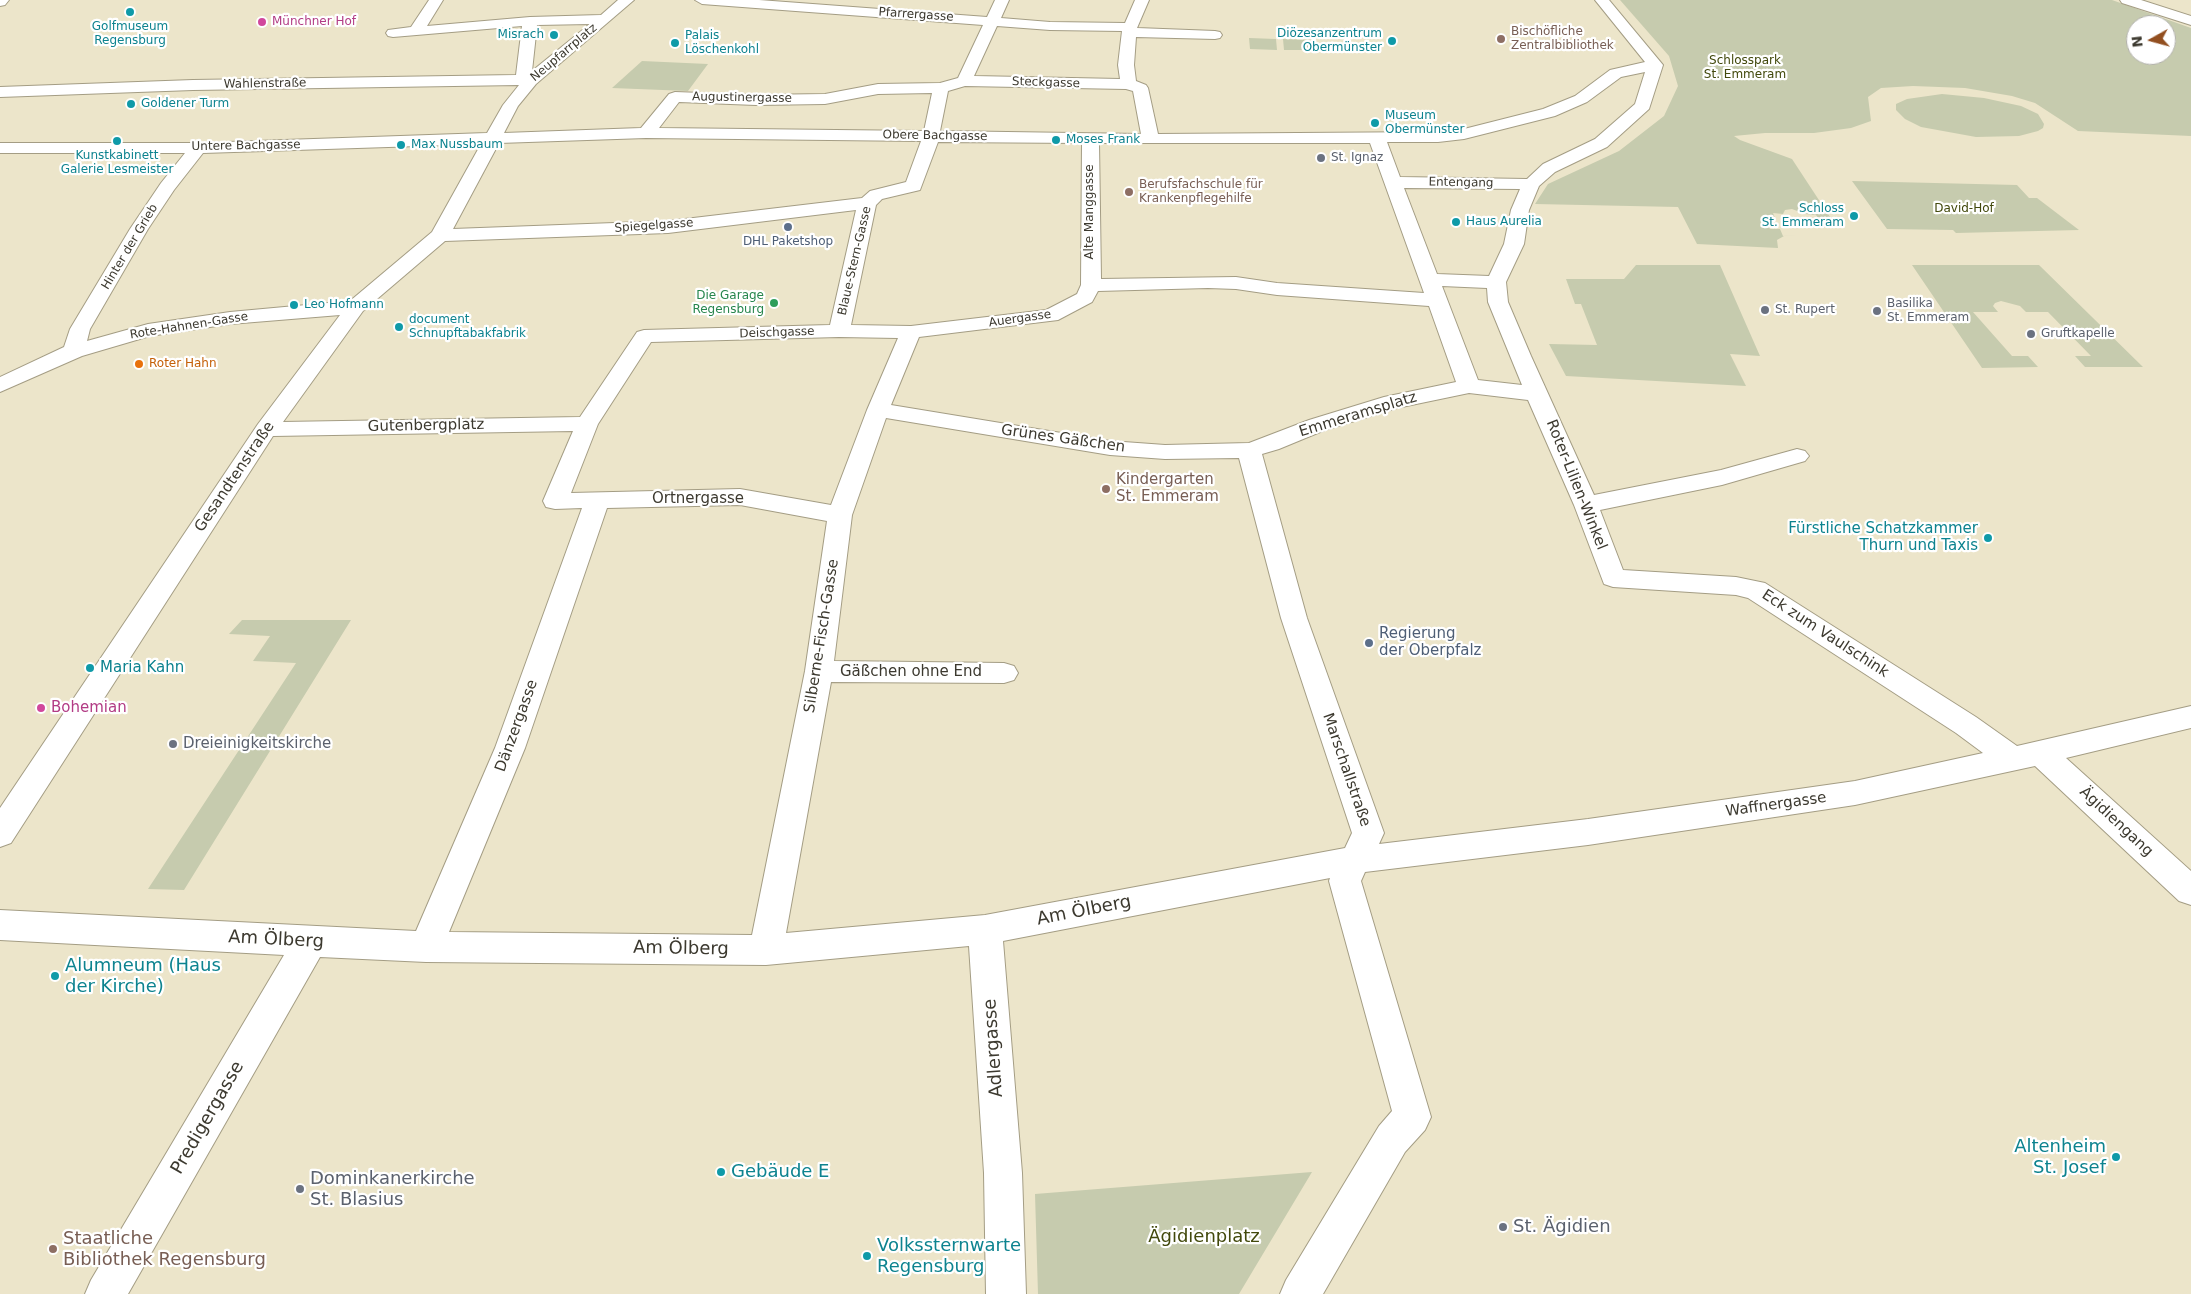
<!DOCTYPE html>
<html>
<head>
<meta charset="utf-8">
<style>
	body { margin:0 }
	#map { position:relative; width:2191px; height:1294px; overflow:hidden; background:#ece5ca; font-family:"DejaVu Sans",sans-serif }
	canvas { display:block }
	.north { position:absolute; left:2126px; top:15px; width:50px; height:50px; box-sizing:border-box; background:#fff; border:1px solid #b1b0ac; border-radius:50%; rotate:263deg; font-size:14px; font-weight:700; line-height:20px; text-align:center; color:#3c392f }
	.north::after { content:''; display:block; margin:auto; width:18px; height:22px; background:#924f20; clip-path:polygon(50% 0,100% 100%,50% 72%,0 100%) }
</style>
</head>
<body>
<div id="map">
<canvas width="2191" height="1294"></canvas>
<div class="north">N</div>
</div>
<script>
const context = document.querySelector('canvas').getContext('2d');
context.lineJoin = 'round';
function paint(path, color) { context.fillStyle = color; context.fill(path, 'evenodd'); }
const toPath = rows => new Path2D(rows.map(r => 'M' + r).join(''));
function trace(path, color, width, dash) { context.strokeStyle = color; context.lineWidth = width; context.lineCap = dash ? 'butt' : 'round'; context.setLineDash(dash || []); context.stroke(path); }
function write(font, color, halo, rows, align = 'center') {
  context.font = font + ' "DejaVu Sans",sans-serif'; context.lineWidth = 4.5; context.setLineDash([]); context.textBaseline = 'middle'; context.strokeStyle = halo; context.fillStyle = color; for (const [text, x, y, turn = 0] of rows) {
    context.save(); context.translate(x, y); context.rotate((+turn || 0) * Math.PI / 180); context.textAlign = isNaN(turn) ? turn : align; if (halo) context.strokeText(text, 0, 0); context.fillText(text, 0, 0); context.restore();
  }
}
const green = toPath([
	[1620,0,2112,0,2191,28,2191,136,2078,131,2035,103,2012,96,1965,88,1913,86,1881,88,1868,97,1871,121,1851,128,1814,133,1765,133,1734,136,1740,140,1792,159,1834,223,1820,222,1816,215,1805,214,1792,209,1785,210,1783,214,1773,213,1775,218,1764,218,1770,229,1780,229,1783,236,1798,235,1784,236,1777,240,1778,248,1697,244,1678,207,1535,204,1548,184,1619,151,1664,116,1678,86,1669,56],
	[2136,25,2166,25,2166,55,2136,55],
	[1249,38,1276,39,1277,50,1250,49],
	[1283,39,1310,40,1312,50,1284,50],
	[642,61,708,64,688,91,612,88],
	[1942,94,1984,98,2021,106,2038,114,2044,124,2043,128,2038,131,2019,136,1976,137,1921,127,1905,119,1896,110,1896,104,1907,99],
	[1852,181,2017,185,2029,198,2037,198,2079,230,1956,233,1953,230,1887,229],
	[1636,265,1720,265,1760,356,1730,354,1746,386,1566,376,1549,344,1597,345,1581,304,1575,304,1566,279,1624,279],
	[1912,265,2039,265,2143,367,2085,367,2075,356,2091,356,2048,312,2026,312,2020,306,2001,301,1995,303,1993,306,1998,312,1973,312,2012,356,2028,356,2038,367,1982,368],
	[242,620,351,620,184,890,148,889,296,663,253,661,270,636,229,634],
	[1312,1172,1239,1294,1038,1294,1035,1194]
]);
const minor = toPath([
	[0,0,9,0,5,5,0,6,0,0],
	[429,0,443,0,427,26,530,17,601,15,618,0,634,0,536,84,518,106,504,133,641,128,669,94,675,92,756,95,825,94,878,84,940,83,958,78,983,25,702,4,695,0,759,0,987,17,995,0,1009,0,1001,18,1050,22,1125,23,1135,0,1149,0,1137,28,1215,31,1220,32,1222,35,1220,38,1215,39,1136,37,1134,65,1136,81,1146,85,1148,88,1158,134,1438,132,1464,129,1543,109,1575,96,1610,70,1645,62,1595,0,1609,0,1663,65,1649,109,1607,147,1555,172,1539,186,1529,210,1524,244,1506,282,1508,302,1531,356,1594,495,1721,470,1797,449,1805,451,1809,456,1805,461,1722,485,1600,510,1623,570,1736,577,1765,583,1976,717,2017,746,2191,706,2191,728,2066,758,2191,871,2191,905,2179,901,2035,766,1855,805,1588,845,1365,872,1361,881,1431,1117,1425,1130,1405,1152,1323,1294,1280,1294,1286,1280,1379,1126,1392,1111,1329,881,1330,878,1003,941,1022,1173,1026,1294,986,1294,984,1173,969,946,766,965,426,962,320,957,128,1294,85,1294,91,1280,284,955,0,940,0,910,416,931,495,748,582,508,555,509,546,507,543,501,573,431,273,436,11,843,0,847,0,808,258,424,340,315,230,324,150,336,82,356,0,392,0,377,64,347,70,329,130,229,161,183,185,153,0,153,0,143,198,143,487,133,503,105,519,85,193,90,0,97,0,87,193,80,516,75,522,26,393,37,388,36,386,33,388,30,411,27,429,0],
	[590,24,532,71,537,25,590,24],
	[997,26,1050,30,1122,31,1118,65,1120,79,974,76,997,26],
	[1645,72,1635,104,1595,139,1543,164,1527,179,1400,177,1387,142,1438,142,1464,139,1555,116,1587,102,1621,77,1645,72],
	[965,86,1126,89,1133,91,1141,134,940,131,948,91,965,86],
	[932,93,924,131,659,128,679,102,756,105,825,104,878,94,932,93],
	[646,138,921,141,906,182,870,191,862,198,668,221,453,229,499,143,646,138],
	[938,142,1082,143,1081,285,1077,294,1046,310,911,326,851,325,876,205,882,199,920,190,938,142],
	[1099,143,1370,143,1424,293,1277,283,1236,277,1101,279,1099,143],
	[481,144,432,232,350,301,230,312,148,324,87,341,90,329,148,229,174,190,203,153,481,144],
	[1404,188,1520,189,1511,210,1504,244,1489,276,1437,274,1404,188],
	[856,210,830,325,644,330,637,332,580,417,283,422,363,311,445,241,668,233,856,210],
	[1442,286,1487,288,1488,302,1522,385,1478,380,1442,286],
	[1208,288,1236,289,1277,295,1429,306,1456,382,1384,397,1309,420,1249,443,1165,445,1110,441,891,405,919,337,1058,320,1092,302,1098,291,1208,288],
	[839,337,898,338,867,410,831,505,740,489,571,493,598,424,651,342,839,337],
	[1469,393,1528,400,1574,505,1604,584,1613,587,1736,595,1748,598,1956,733,1983,753,1855,781,1588,819,1379,844,1384,833,1307,618,1262,454,1279,449,1325,430,1397,408,1469,393],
	[886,418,1110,455,1165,459,1239,458,1281,618,1352,833,1345,848,985,915,786,933,831,682,1004,683,1014,680,1018,673,1014,666,1004,663,834,661,852,515,886,418],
	[740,505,827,521,805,671,752,935,449,932,525,748,607,508,740,505],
	[2120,0,2141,0,2191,16,2191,25,2122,3,2120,0]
]);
const markers = [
	[130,12,5,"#0f9aa8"],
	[262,22,5,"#d1479c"],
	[554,35,5,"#0f9aa8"],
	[1501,39,5,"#8d6e63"],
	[1392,41,5,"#0f9aa8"],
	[675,43,5,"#0f9aa8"],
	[131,104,5,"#0f9aa8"],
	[1375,123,5,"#0f9aa8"],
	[1056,140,5,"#0f9aa8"],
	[117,141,5,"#0f9aa8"],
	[401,145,5,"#0f9aa8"],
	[1321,158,5,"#6b7280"],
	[1129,192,5,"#8d6e63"],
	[1854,216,5,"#0f9aa8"],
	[1456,222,5,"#0f9aa8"],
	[788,227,5,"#5c6f8a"],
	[774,303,5,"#2e9e5b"],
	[294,305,5,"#0f9aa8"],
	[1765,310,5,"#6b7280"],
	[1877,311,5,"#6b7280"],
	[399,327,5,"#0f9aa8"],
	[2031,334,5,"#6b7280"],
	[139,364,5,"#e8710a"],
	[1106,489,5,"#8d6e63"],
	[1988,538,5,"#0f9aa8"],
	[1369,643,5,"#5c6f8a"],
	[90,668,5,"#0f9aa8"],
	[41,708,5,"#d1479c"],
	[173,744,5,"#6b7280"],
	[55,976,5,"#0f9aa8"],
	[2116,1157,5,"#0f9aa8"],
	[721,1172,5,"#0f9aa8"],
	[300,1189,5,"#6b7280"],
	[1503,1227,5,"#6b7280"],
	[53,1249,5,"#8d6e63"],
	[867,1256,5,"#0f9aa8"]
];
const farStreetnames = [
	["Pfarrergasse",916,15,4],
	["Neupfarrplatz",564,53,-40],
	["Steckgasse",1046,83,2],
	["Wahlenstraße",265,84,-1],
	["Augustinergasse",742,98,1],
	["Obere Bachgasse",935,136,1],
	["Untere Bachgasse",246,146,-1],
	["Entengang",1461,183,1],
	["Alte Manggasse",1090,212,-90],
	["Spiegelgasse",654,226,-4],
	["Hinter der Grieb",130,247,-59],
	["Blaue-Stern-Gasse",855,261,-77],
	["Auergasse",1020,319,-8],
	["Rote-Hahnen-Gasse",189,326,-9],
	["Deischgasse",777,333,-2]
];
const farHotelnames = [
	["Münchner Hof",272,22]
];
const farCulturenames = [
	["Golfmuseum",130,27,"center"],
	["Regensburg",130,41,"center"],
	["Diözesanzentrum",1382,34,"right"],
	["Obermünster",1382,48,"right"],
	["Misrach",544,35,"right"],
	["Palais",685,36],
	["Löschenkohl",685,50],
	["Goldener Turm",141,104],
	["Museum",1385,116],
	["Obermünster",1385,130],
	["Moses Frank",1066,140],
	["Max Nussbaum",411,145],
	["Kunstkabinett",117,156,"center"],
	["Galerie Lesmeister",117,170,"center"],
	["Schloss",1844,209,"right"],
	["St. Emmeram",1844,223,"right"],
	["Haus Aurelia",1466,222],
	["Leo Hofmann",304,305],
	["document",409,320],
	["Schnupftabakfabrik",409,334]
];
const farEducationnames = [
	["Bischöfliche",1511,32],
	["Zentralbibliothek",1511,46],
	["Berufsfachschule für",1139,185],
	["Krankenpflegehilfe",1139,199]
];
const farParknames = [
	["Schlosspark",1745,61],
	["St. Emmeram",1745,75],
	["David-Hof",1964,209]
];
const farWorshipnames = [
	["St. Ignaz",1331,158],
	["Basilika",1887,304],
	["St. Emmeram",1887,318],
	["St. Rupert",1775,310],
	["Gruftkapelle",2041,334]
];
const farServicenames = [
	["DHL Paketshop",788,242]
];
const farLeisurenames = [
	["Die Garage",764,296],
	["Regensburg",764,310]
];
const farFoodnames = [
	["Roter Hahn",149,364]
];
const streetNames = [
	["Emmeramsplatz",1358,415,-17],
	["Gutenbergplatz",426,426,-1],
	["Grünes Gäßchen",1063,439,8],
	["Gesandtenstraße",235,477,-56],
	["Roter-Lilien-Winkel",1576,485,68],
	["Ortnergasse",698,499],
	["Eck zum Vaulschink",1825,634,33],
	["Silberne-Fisch-Gasse",822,636,-81],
	["Gäßchen ohne End",911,672],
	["Dänzergasse",517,726,-70],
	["Marschallstraße",1346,770,71],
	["Waffnergasse",1776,805,-8],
	["Ägidiengang",2116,822,43]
];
const educationNames = [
	["Kindergarten",1116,480],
	["St. Emmeram",1116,497]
];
const cultureNames = [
	["Fürstliche Schatzkammer",1978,529],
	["Thurn und Taxis",1978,546],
	["Maria Kahn",100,668,"left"]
];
const serviceNames = [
	["Regierung",1379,634],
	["der Oberpfalz",1379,651]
];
const hotelNames = [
	["Bohemian",51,708]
];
const worshipNames = [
	["Dreieinigkeitskirche",183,744]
];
const nearStreetnames = [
	["Am Ölberg",1084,911,-11],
	["Am Ölberg",276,940,3],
	["Am Ölberg",681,949,1],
	["Adlergasse",994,1048,-94],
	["Predigergasse",208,1118,-60]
];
const nearCulturenames = [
	["Alumneum (Haus",65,966],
	["der Kirche)",65,987],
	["Altenheim",2106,1147,"right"],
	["St. Josef",2106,1168,"right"],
	["Gebäude E",731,1172],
	["Volkssternwarte",877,1246],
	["Regensburg",877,1267]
];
const nearWorshipnames = [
	["Dominkanerkirche",310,1179],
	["St. Blasius",310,1200],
	["St. Ägidien",1513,1227]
];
const nearParknames = [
	["Ägidienplatz",1204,1237]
];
const nearEducationnames = [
	["Staatliche",63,1239],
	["Bibliothek Regensburg",63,1260]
];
paint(green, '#c6cbae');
trace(minor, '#a49d84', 2);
paint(minor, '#fff');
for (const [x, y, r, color] of markers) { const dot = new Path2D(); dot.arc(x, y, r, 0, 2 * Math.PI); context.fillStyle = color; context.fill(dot); trace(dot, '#fff', 2); }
write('12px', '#3c392f', '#fff', farStreetnames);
write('12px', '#b23c85', '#fff', farHotelnames, 'left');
write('12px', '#0d838f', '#fff', farCulturenames, 'left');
write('12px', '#785e54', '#fff', farEducationnames, 'left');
write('12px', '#42490c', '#fff', farParknames);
write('12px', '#5b616d', '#fff', farWorshipnames, 'left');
write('12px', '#4e5e75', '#fff', farServicenames);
write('12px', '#27864d', '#fff', farLeisurenames, 'right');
write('12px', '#c56008', '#fff', farFoodnames, 'left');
write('15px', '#3c392f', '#fff', streetNames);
write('15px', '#785e54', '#fff', educationNames, 'left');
write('15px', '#0d838f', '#fff', cultureNames, 'right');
write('15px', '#4e5e75', '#fff', serviceNames, 'left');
write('15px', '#b23c85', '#fff', hotelNames, 'left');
write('15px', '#5b616d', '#fff', worshipNames, 'left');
write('18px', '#3c392f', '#fff', nearStreetnames);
write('18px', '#0d838f', '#fff', nearCulturenames, 'left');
write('18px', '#5b616d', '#fff', nearWorshipnames, 'left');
write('18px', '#42490c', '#fff', nearParknames);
write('18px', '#785e54', '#fff', nearEducationnames, 'left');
</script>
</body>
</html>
